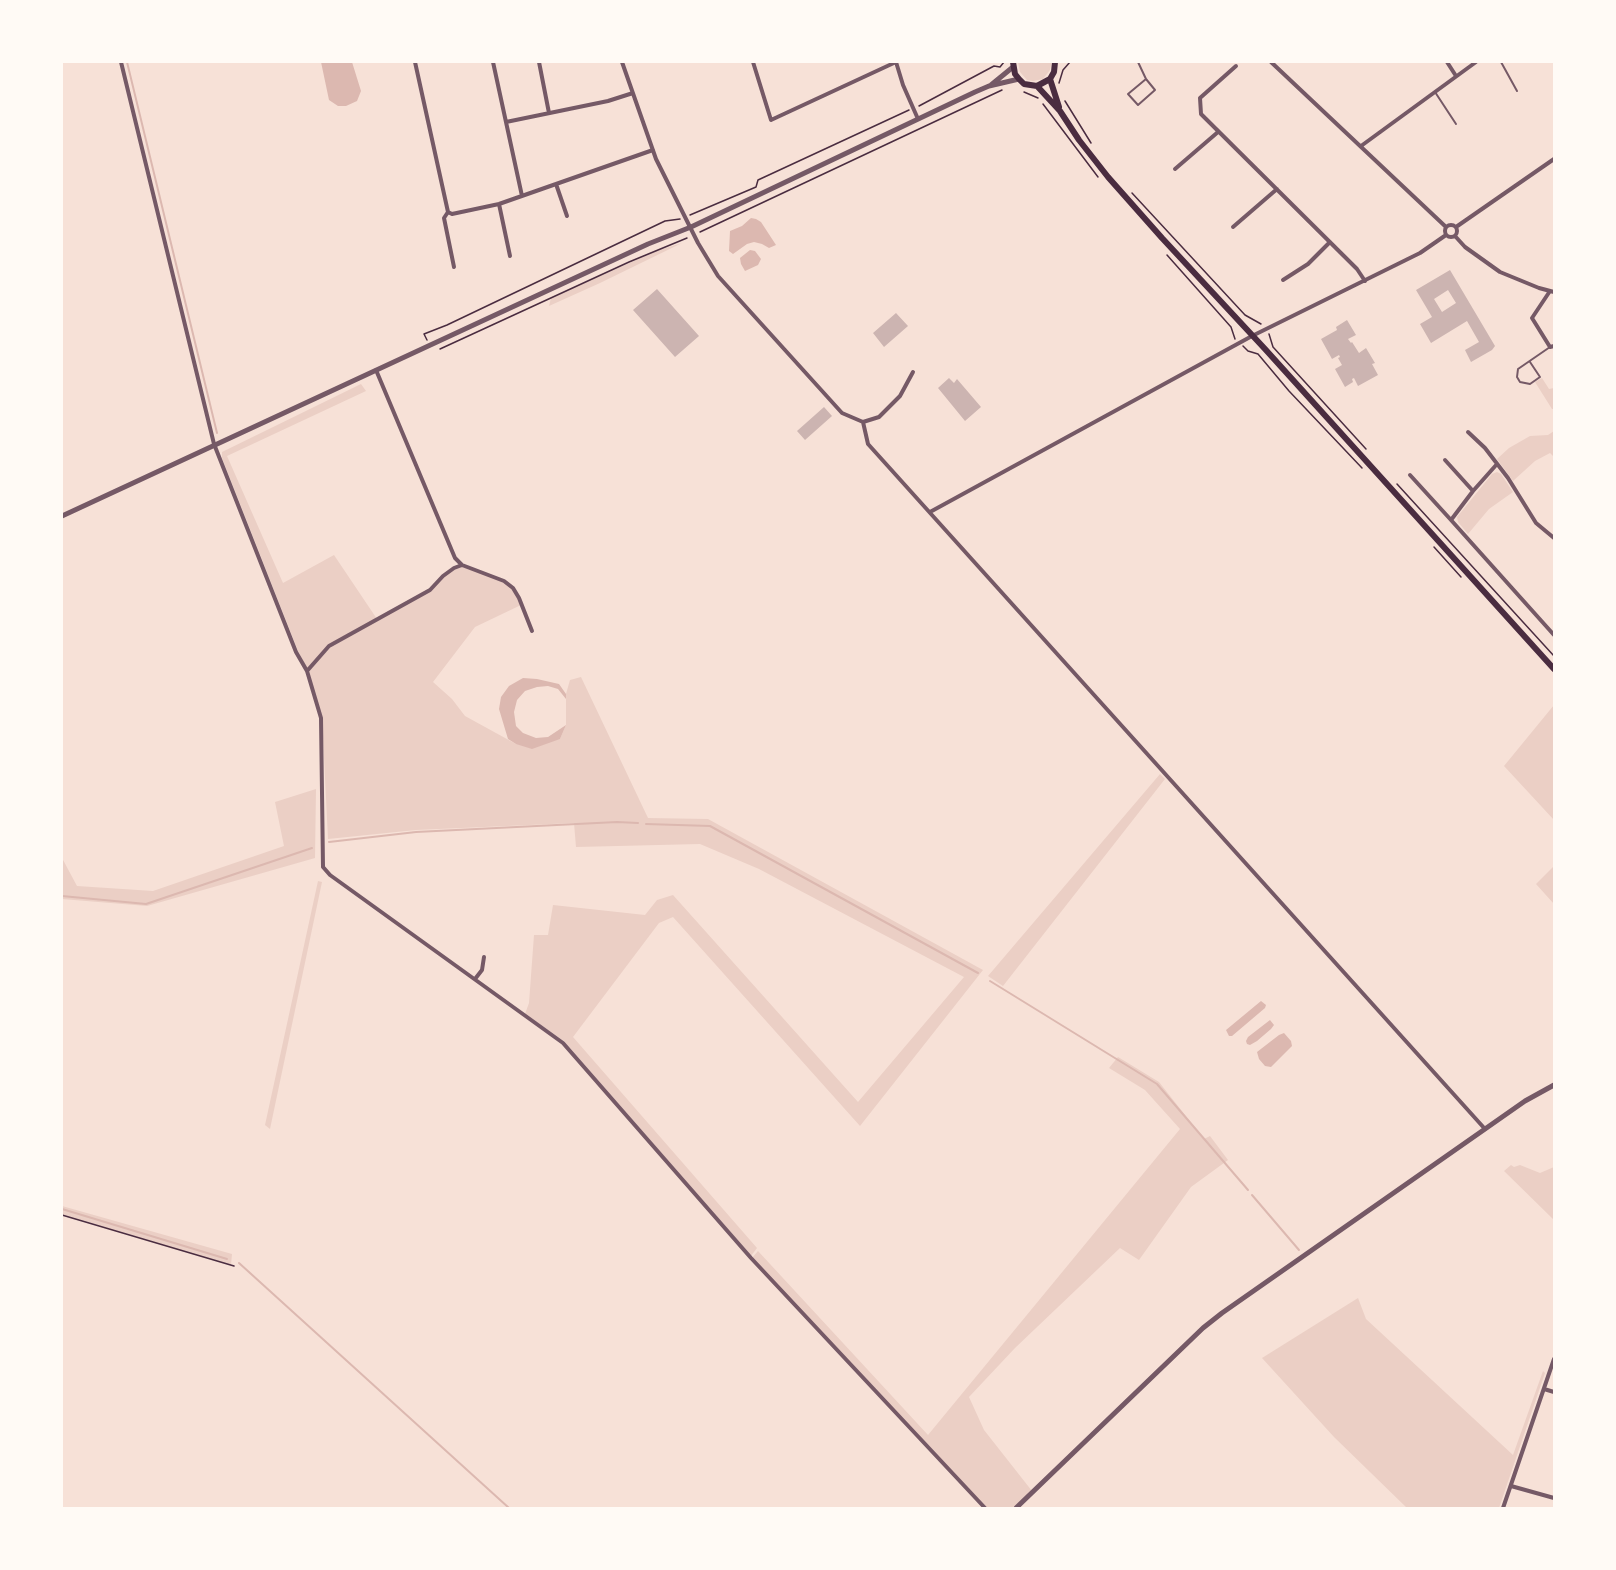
<!DOCTYPE html>
<html>
<head>
<meta charset="utf-8">
<style>
	body { margin:0 }
	#map { position:relative; width:1616px; height:1570px; overflow:hidden; background:#f7e1d7; font-family:"Fira Sans",sans-serif }
	canvas { display:block }
	.frame { position:absolute; inset:0; border:63px solid #fffaf5; pointer-events:none }
</style>
</head>
<body>
<div id="map">
<canvas width="1616" height="1570"></canvas>
<div class="frame"></div>
</div>
<script>
const context = document.querySelector('canvas').getContext('2d');
context.lineJoin = 'round';
function paint(path, color) { context.fillStyle = color; context.fill(path, 'evenodd'); }
const toPath = rows => new Path2D(rows.map(r => 'M' + r).join(''));
function trace(path, color, width, dash) { context.strokeStyle = color; context.lineWidth = width; context.lineCap = dash ? 'butt' : 'round'; context.setLineDash(dash || []); context.stroke(path); }
const green = toPath([
	[1018,62,1051,62,1051,65,1050,70,1043,79,1033,81,1027,80,1020,72],
	[682,243,600,283,549,306,551,298,656,251],
	[1542,378,1549,389,1554,388,1554,409,1552,409,1535,382],
	[361,384,366,391,227,456,283,583,334,555,377,619,329,645,307,669,298,651,222,458,222,452],
	[1554,431,1554,457,1550,453,1535,461,1513,481,1497,459,1509,448,1530,436,1548,435],
	[1497,472,1501,474,1513,492,1489,509,1468,534,1458,522,1457,517,1492,474],
	[462,566,503,581,512,589,521,605,475,627,433,682,452,699,465,716,516,744,560,739,566,725,566,694,570,680,581,677,648,818,708,819,983,970,860,1126,673,917,659,923,573,1037,757,1248,751,1256,564,1041,525,1014,529,1003,534,935,548,935,553,905,645,915,657,900,673,895,858,1102,964,977,759,869,700,844,576,847,574,823,416,830,328,839,322,717,308,671,331,647,431,590,444,576,454,569],
	[1554,705,1554,820,1504,766],
	[1160,774,1165,779,1003,986,988,976],
	[316,789,315,858,147,906,62,899,62,858,77,886,153,891,284,846,275,802],
	[1554,866,1554,904,1536,884],
	[318,881,322,882,270,1129,265,1125],
	[1118,1057,1159,1082,1204,1139,1210,1136,1228,1160,1191,1187,1139,1260,1120,1248,1015,1348,969,1397,984,1430,1032,1491,1013,1508,987,1508,752,1258,758,1251,928,1435,1180,1129,1145,1090,1109,1068],
	[1511,1165,1514,1167,1520,1165,1540,1173,1554,1167,1554,1220,1504,1171],
	[62,1206,232,1254,231,1265,62,1214],
	[1358,1298,1366,1319,1513,1455,1543,1371,1545,1373,1499,1508,1407,1508,1334,1437,1262,1358]
]);
const water = toPath([
	[321,62,352,62,361,91,357,101,346,106,338,106,329,100],
	[751,218,756,219,761,222,776,245,769,248,762,244,754,242,747,244,733,254,729,251,730,231,742,226],
	[750,250,755,251,761,259,758,265,745,271,741,264,740,258],
	[523,678,537,679,559,684,566,694,566,699,558,689,548,686,537,687,525,691,517,700,514,712,516,726,523,733,536,738,548,737,566,725,560,739,532,749,516,744,508,739,499,709,501,697,509,686],
	[1261,1001,1266,1005,1265,1008,1232,1036,1229,1036,1226,1030],
	[1270,1020,1274,1025,1271,1029,1257,1041,1250,1045,1247,1044,1246,1041,1248,1037],
	[1284,1033,1291,1041,1292,1046,1271,1067,1265,1066,1259,1059,1257,1052,1279,1035]
]);
const stream = toPath([
	[127,62,217,433],
	[646,824,710,826,978,973],
	[329,842,416,832,617,822,638,823],
	[62,896,146,904,312,848],
	[990,981,1157,1084,1248,1190],
	[1252,1195,1299,1250],
	[62,1209,227,1259],
	[239,1263,509,1508]
]);
const building = toPath([
	[1450,270,1495,346,1492,350,1471,362,1465,350,1479,342,1467,321,1431,343,1420,324,1432,317,1416,290],
	[1448,290,1456,303,1442,312,1434,299],
	[657,289,699,336,675,357,633,310],
	[896,313,908,326,884,347,873,333],
	[1347,320,1356,335,1348,339,1351,343,1352,342,1359,353,1366,348,1375,363,1372,364,1378,375,1358,386,1354,378,1352,379,1353,382,1345,387,1335,369,1342,365,1338,358,1340,357,1339,355,1332,359,1321,339,1337,330,1336,327],
	[949,378,954,383,957,379,981,407,965,421,938,388],
	[824,407,832,416,805,440,797,431]
]);
const path = toPath([
	[1059,83,1063,70,1070,62],
	[1024,92,1038,98],
	[1065,101,1091,143],
	[1043,104,1098,177],
	[919,106,994,66,1000,67,1004,62],
	[1132,193,1245,315,1261,324],
	[690,215,756,187,758,180,909,110],
	[700,232,1002,90],
	[1167,255,1231,327,1235,339],
	[1269,334,1273,347,1366,449],
	[427,340,424,334,447,325,665,221,680,219],
	[1243,346,1248,351,1258,354,1289,391,1362,468],
	[440,349,629,262,687,238],
	[1397,484,1554,656],
	[1434,547,1461,577],
	[62,1215,234,1266]
]);
const service = toPath([
	[1138,62,1146,79,1155,90,1138,105,1128,94,1146,79],
	[1501,62,1517,91],
	[1435,92,1456,124],
	[1530,362,1540,377,1530,384,1520,382,1517,377,1518,369,1550,347]
]);
const minor = toPath([
	[121,62,214,444,296,652,307,671,321,718,323,867,330,875,563,1043,751,1258,985,1508],
	[415,62,448,212,444,218,454,267],
	[493,62,522,196],
	[539,62,549,113],
	[622,62,656,159,698,243,718,276,842,413,863,422,879,417,900,396,913,372],
	[753,62,771,120,896,62],
	[896,62,903,85,918,119],
	[1271,62,1446,227],
	[1447,62,1456,76],
	[1236,66,1200,98,1201,114,1357,269,1365,281],
	[506,122,608,101,633,93],
	[1361,146,1476,62],
	[1175,169,1218,132],
	[556,184,567,216],
	[499,204,510,256],
	[448,212,452,214,499,204,653,150],
	'1445 231a6 6 0 1 1 12 0a6 6 0 1 1-12 0Z',
	[1233,227,1277,189],
	[1456,227,1554,159],
	[1455,236,1465,247,1500,272,1539,288,1554,292],
	[1283,280,1308,264,1330,242],
	[1550,291,1532,318,1550,347,1554,346],
	[376,370,455,558,462,565,504,581,513,588,519,598,532,631],
	[863,422,868,444,1485,1129],
	[1468,432,1485,448,1508,478,1536,523,1554,538],
	[1445,460,1473,491],
	[1497,464,1473,491,1451,520,1554,635],
	[1410,475,1451,520],
	[930,512,1252,336,1420,253,1446,235],
	[307,671,329,646,430,590,443,576,454,568,462,565],
	[475,979,482,970,484,957],
	[1544,1389,1554,1392],
	[1511,1486,1554,1498],
	[1503,1508,1554,1359]
]);
const tertiary = toPath([
	[991,85,1013,67],
	[62,516,648,244,691,227,975,92,989,86,1019,79],
	[1016,1508,1203,1328,1222,1313,1485,1129,1525,1101,1554,1085]
]);
const secondary = toPath([
	[1013,62,1015,74,1019,79,1024,84,1037,86,1050,79,1054,72,1055,62],
	[1050,79,1059,107],
	[1037,86,1060,111,1079,140,1108,177,1162,238,1265,349,1554,669]
]);
paint(green, '#ebcfc5');
paint(water, '#dcb8b0');
trace(stream, '#dcb8b0', 2);
paint(building, '#ccb4b1');
trace(path, '#4a2c40', 1.5);
trace(service, '#755966', 2);
trace(minor, '#755966', 4);
trace(tertiary, '#755966', 5);
trace(secondary, '#4a2c40', 6);
</script>
</body>
</html>
